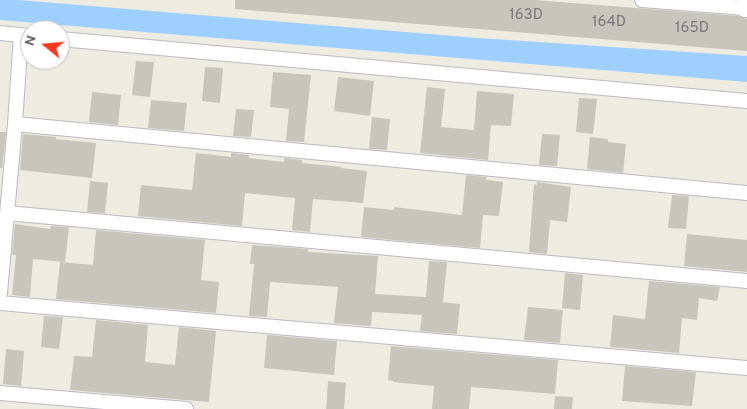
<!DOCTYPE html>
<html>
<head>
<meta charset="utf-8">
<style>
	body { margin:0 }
	#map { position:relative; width:747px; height:409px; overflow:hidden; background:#eeebe0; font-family:Overpass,sans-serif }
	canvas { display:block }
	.north { position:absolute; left:20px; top:20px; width:50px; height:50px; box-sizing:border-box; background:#fff; border:1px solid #bdbec1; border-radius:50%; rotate:287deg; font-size:14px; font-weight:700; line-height:20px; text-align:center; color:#595d63 }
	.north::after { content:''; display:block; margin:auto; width:18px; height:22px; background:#f8381c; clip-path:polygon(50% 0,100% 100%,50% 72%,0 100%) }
</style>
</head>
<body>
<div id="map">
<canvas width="747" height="409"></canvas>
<div class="north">N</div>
</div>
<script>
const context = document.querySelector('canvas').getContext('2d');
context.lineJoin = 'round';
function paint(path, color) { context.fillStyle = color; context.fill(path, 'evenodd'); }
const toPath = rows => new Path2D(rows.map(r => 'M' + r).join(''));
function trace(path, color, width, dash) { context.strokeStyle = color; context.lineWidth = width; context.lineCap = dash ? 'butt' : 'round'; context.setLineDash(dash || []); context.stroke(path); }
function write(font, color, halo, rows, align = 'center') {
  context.font = font + ' Overpass,sans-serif'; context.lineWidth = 4; context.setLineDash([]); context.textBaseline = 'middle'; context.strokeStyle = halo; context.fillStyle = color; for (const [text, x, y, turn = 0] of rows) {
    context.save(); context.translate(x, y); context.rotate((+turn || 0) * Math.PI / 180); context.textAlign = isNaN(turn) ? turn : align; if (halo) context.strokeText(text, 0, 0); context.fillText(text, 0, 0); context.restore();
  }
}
const water = toPath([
	[0,0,19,0,478,38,747,56,747,82,0,20]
]);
const building = toPath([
	[235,0,534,0,739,16,747,19,747,51,235,9],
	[136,61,154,62,150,97,132,95],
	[205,67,223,68,220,103,202,101],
	[273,72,311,75,304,142,286,141,289,109,270,107],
	[338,77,374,81,370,116,334,111],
	[427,87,445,89,441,127,474,130,477,91,514,94,511,126,491,125,488,160,420,153],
	[92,92,121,95,118,125,89,122],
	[579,98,597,99,593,134,576,132],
	[151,100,187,103,184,131,148,128],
	[236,109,254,110,251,137,233,136],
	[372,117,390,119,387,150,369,149],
	[0,132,6,132,2,168,0,168],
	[23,134,56,137,56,139,96,143,92,178,20,170],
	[542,134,560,135,557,166,539,165],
	[590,137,608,139,608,142,626,144,623,173,587,169],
	[196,153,231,157,231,153,249,155,249,158,284,162,284,158,302,160,302,163,342,167,341,168,367,171,363,203,313,199,310,232,292,230,295,198,245,193,242,226,138,216,141,185,192,190],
	[466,175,486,177,486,180,503,182,499,216,483,215,480,248,361,237,364,207,394,210,394,207,462,215],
	[90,181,108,183,105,213,87,212],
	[537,182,571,187,567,222,550,220,547,254,529,252,534,184,537,185],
	[672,195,689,196,686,229,668,228],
	[15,224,50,229,51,226,69,227,65,262,33,259,30,297,12,295,16,255,12,255],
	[96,230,205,240,201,280,219,282,216,313,56,299,60,262,93,265],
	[687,234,747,240,747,272,684,266],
	[252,245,308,249,308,252,378,256,375,294,426,297,429,261,447,262,443,302,460,304,457,334,420,331,422,315,372,312,371,326,334,323,338,287,270,282,267,317,249,316,254,264,250,264],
	[565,273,583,275,580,310,562,308],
	[649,281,720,287,717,301,699,298,697,320,682,318,679,353,610,347,613,315,645,319],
	[528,307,563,310,560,343,524,340],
	[44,316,63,317,59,349,41,347],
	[96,320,148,325,145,362,175,365,179,327,216,331,209,402,70,390,74,356,92,357],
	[267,335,337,341,334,375,264,368],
	[391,346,558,360,555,394,471,387,469,409,432,409,434,386,393,382,393,381,388,380],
	[6,349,24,351,21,386,3,384],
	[625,366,696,372,692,406,622,401],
	[328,381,346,383,344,409,326,409],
	[555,396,573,397,572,409,554,409]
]);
const minor = toPath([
	[642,0,745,8],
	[0,33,29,36],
	[60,39,747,101],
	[15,124,747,193],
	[7,213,747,281],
	[0,293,15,124,21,35],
	[0,303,747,368],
	[0,393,186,409]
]);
const tertiary = toPath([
	[746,0,745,8,747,8]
]);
const numberNames = [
	["163D",526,16],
	["164D",609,23],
	["165D",692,29]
];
paint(water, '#9ed0ff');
paint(building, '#c8c5bd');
trace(minor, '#b8bbc1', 16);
trace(tertiary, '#b8bbc1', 20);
trace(minor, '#fff', 14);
trace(tertiary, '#fff', 18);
write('15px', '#75777a', null, numberNames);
</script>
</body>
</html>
